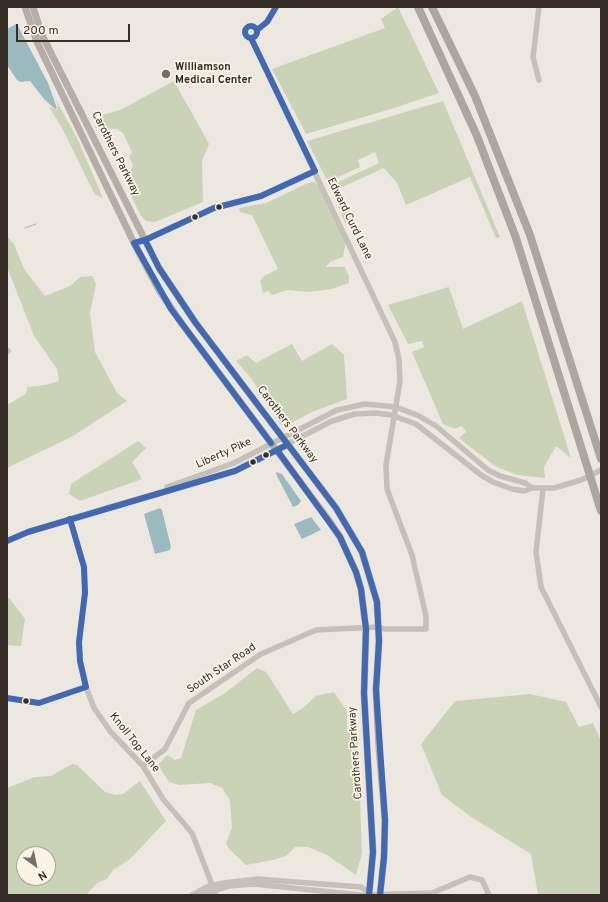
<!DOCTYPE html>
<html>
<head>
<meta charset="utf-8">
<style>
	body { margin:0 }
	#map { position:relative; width:608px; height:902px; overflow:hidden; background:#ede8df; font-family:Overpass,sans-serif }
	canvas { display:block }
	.frame { position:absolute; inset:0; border:8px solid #362e26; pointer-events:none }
	.north { position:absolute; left:16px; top:846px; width:40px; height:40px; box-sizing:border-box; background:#faf4e6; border:1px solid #aca599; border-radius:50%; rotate:147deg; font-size:11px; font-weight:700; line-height:16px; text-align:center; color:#362e26 }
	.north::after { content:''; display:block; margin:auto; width:14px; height:18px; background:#766f67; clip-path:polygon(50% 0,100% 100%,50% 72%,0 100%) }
	.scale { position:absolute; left:16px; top:24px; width:114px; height:18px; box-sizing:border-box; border:2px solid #362e26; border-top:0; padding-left:5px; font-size:12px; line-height:14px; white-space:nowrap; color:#362e26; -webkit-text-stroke:3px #faf4e6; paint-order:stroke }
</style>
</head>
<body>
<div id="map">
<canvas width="608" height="902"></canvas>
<div class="frame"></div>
<div class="north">N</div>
<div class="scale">200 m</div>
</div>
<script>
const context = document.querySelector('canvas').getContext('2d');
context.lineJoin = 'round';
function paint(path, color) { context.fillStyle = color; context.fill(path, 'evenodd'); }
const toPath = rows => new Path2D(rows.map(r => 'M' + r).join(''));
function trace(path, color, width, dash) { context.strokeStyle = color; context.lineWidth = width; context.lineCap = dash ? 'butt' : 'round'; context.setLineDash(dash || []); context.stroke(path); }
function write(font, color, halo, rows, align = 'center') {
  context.font = font + ' Overpass,sans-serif'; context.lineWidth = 3.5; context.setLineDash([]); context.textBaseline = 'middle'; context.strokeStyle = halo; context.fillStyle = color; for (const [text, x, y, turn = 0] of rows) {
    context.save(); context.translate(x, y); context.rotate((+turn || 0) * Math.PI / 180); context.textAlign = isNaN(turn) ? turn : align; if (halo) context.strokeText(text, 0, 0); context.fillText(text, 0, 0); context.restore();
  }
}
const green = toPath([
	[398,7,439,93,391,109,306,134,272,69,385,28,381,19],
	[174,81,209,144,202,161,203,202,155,222,146,221,141,216,132,198,128,177,133,165,129,157,132,152,123,133,117,129,95,128,99,116,120,110],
	[55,98,77,138,103,198,95,195,62,128,49,107,57,110,58,106],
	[443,101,500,237,496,238,470,177,406,205,397,183,384,168,338,189,353,220,345,223,330,186,379,163,375,152,358,160,360,167,328,182,307,141],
	[315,182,319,187,346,240,343,257,330,262,326,267,345,267,349,277,349,283,332,289,309,292,288,290,272,295,269,291,263,293,260,281,264,276,278,269,252,215,240,212,239,208,266,203,308,183],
	[7,236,14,244,24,269,45,296,70,286,80,277,92,276,96,284,90,313,95,352,117,393,127,401,71,437,7,468,7,405,26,394,27,387,45,385,59,381,57,369,34,336,7,267],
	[449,287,463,329,522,301,571,458,556,446,544,467,545,478,517,475,495,466,459,438,466,432,462,426,455,429,443,424,412,352,424,347,422,341,408,344,388,305],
	[292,344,302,361,332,344,344,355,347,399,312,412,285,426,280,424,251,378,236,361,247,355,256,363],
	[138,441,146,448,132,462,142,479,80,501,69,494,71,484],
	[7,597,10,599,25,619,21,646,7,645],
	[257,668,266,672,293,714,303,708,316,696,334,692,347,711,347,727,358,742,362,853,356,875,327,855,308,847,295,847,286,856,273,860,246,865,229,849,226,843,232,828,230,800,222,788,210,783,179,785,169,782,158,765,167,755,175,760,181,758,196,710,225,693],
	[530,694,566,702,579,727,593,723,601,741,601,895,538,895,531,854,471,817,442,795,421,744,455,701],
	[72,764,77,765,105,792,116,795,123,794,140,781,166,821,130,859,113,870,107,879,97,883,86,895,7,895,7,788,35,777,51,776],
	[24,854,48,854,48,878,24,878]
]);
const water = toPath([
	[16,24,18,26,48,83,57,108,55,109,44,99,30,81,21,82,17,80,7,65,7,29],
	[276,472,282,474,301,501,298,505,293,507,277,476],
	[160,508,162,510,171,547,170,550,155,554,144,514],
	[311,517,321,530,302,539,294,524]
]);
const stream = toPath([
	[25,228,36,224]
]);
const minor = toPath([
	[539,7,533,57,539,80],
	'245 32a6 6 0 1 1 12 0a6 6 0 1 1-12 0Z',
	[134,243,145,240,214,208,261,196,315,171],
	[7,352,8,351],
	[167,487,234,463,337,410,365,404,396,407,419,416,436,426,488,470,500,476,525,483,533,488],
	[543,489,536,552,541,587,601,707],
	[70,519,84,567,85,593,79,642,80,661,86,687,94,708,110,731,143,766,163,799,192,833,216,895],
	[7,541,28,532,110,507,235,471,332,421,355,414,376,413,391,415,416,424,481,475,493,482,512,489,524,491,533,488,554,488,581,480,601,470],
	[143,766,165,749,189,703,261,654,316,630,378,627,384,629,426,629,426,616,412,555,387,489,386,465,400,381,399,359,395,342,251,38],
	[192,895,207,887,224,883,257,879,361,887,369,893],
	[200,895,229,886,254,884,360,895,432,893,470,877,482,880,489,895]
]);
const major = toPath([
	[25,7,37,42,134,243,159,290,182,324,328,519,340,537,356,572,361,589,366,629,364,693,373,852,369,895],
	[33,7,42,35,159,268,195,322,336,508,362,552,377,602,379,641,376,690,379,748,385,820,384,857,380,895]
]);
const highway = toPath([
	[418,7,477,136,516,238,601,511],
	[432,7,475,96,530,235,601,459]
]);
const bus1 = toPath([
	'245 32a6 6 0 1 1 12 0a6 6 0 1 1-12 0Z',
	[257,30,267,22,276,7],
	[251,38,315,171],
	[145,240,159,268,195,322,336,508,362,552,377,602,379,641,376,690,385,820,384,857,380,895],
	[271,443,171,309,134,243,145,240,214,208,261,196,315,171],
	[277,450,340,537,356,572,361,589,366,629,364,693,373,852,369,895],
	[70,519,84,567,85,593,79,642,80,661,86,687],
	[7,541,28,532,235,471,287,445],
	[7,698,39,703,86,687]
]);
const markers = [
	[166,74,5,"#766f67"],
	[219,207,3.5,"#362e26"],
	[195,217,3.5,"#362e26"],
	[266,455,3.5,"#362e26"],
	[253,462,3.5,"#362e26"],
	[26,701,3.5,"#362e26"]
];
const poiNames = [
	["Williamson",175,68],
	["Medical Center",175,81]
];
const streetNames = [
	["Carothers Parkway",115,154,63],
	["Edward Curd Lane",349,219,64],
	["Carothers Parkway",287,425,53],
	["Liberty Pike",224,454,-24],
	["South Star Road",222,669,-34],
	["Knoll Top Lane",134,743,51],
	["Carothers Parkway",356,753,-94]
];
paint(green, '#cad3b8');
paint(water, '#9ababf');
trace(stream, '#9ababf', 1);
trace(minor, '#c5c0b8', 5.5);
trace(major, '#b4aea7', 7);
trace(highway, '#aca79e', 8);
trace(bus1, '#4168b2', 6);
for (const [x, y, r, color] of markers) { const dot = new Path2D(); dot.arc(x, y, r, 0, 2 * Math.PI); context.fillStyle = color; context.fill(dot); trace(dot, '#faf4e6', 1.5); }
write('bold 11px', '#362e26', '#faf4e6', poiNames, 'left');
write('11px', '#362e26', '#faf4e6', streetNames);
</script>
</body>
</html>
